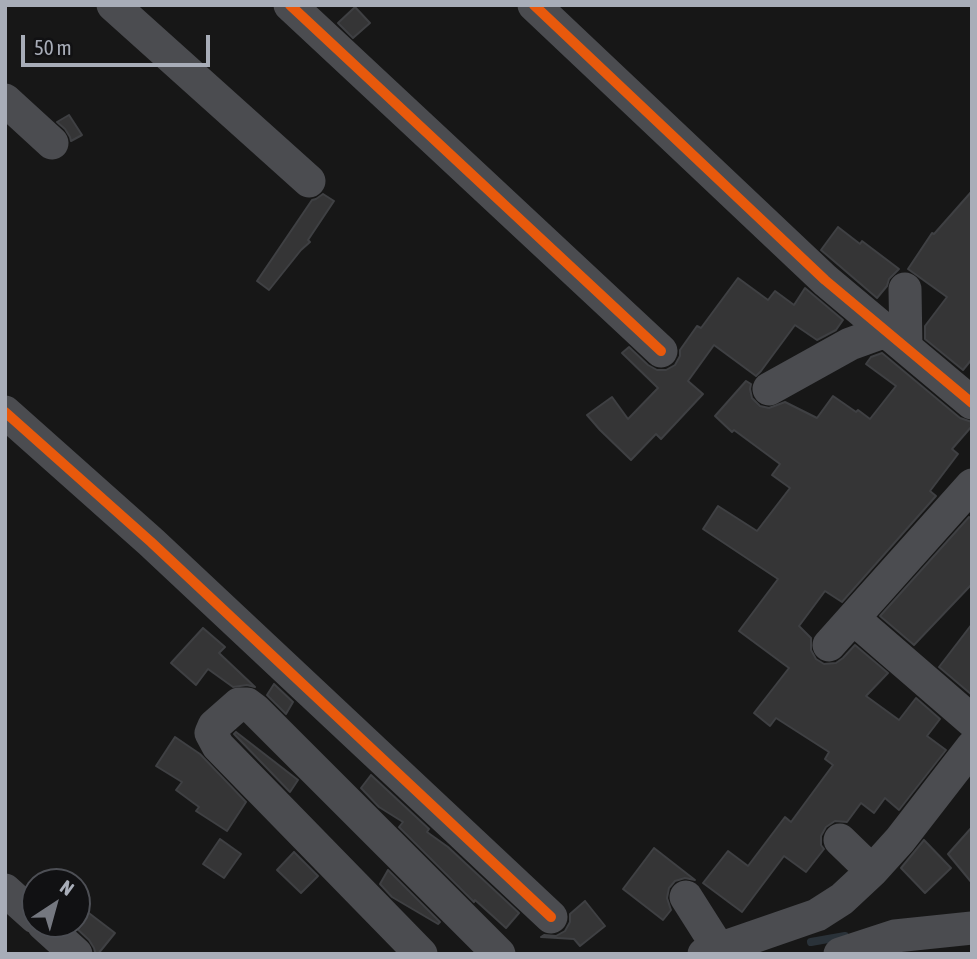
<!DOCTYPE html>
<html>
<head>
<meta charset="utf-8">
<style>
	body { margin:0 }
	#map { position:relative; width:977px; height:959px; overflow:hidden; background:#171717; font-family:"Asap Condensed",sans-serif }
	canvas { display:block }
	.frame { position:absolute; inset:0; border:7px solid #a8adb8; pointer-events:none }
	.north { position:absolute; left:21px; top:868px; width:70px; height:70px; box-sizing:border-box; background:#111113; border:2px solid #4d4f55; border-radius:50%; rotate:36deg; font-size:19px; font-weight:700; line-height:28px; text-align:center; color:#a8adb8 }
	.north::after { content:''; display:block; margin:auto; width:24px; height:32px; background:#757880; clip-path:polygon(50% 0,100% 100%,50% 72%,0 100%) }
	.scale { position:absolute; left:21px; top:35px; width:189px; height:32px; box-sizing:border-box; border:4px solid #a8adb8; border-top:0; padding-left:9px; font-size:21px; line-height:24px; white-space:nowrap; color:#a8adb8; -webkit-text-stroke:5px #111113; paint-order:stroke }
</style>
</head>
<body>
<div id="map">
<canvas width="977" height="959"></canvas>
<div class="frame"></div>
<div class="north">N</div>
<div class="scale">50 m</div>
</div>
<script>
const context = document.querySelector('canvas').getContext('2d');
context.lineJoin = 'round';
const toPath = rows => new Path2D(rows.map(r => 'M' + r).join(''));
function trace(path, color, width, dash) { context.strokeStyle = color; context.lineWidth = width; context.lineCap = dash ? 'butt' : 'round'; context.setLineDash(dash || []); context.stroke(path); }
function paint(path, color) { context.fillStyle = color; context.fill(path, 'evenodd'); }
const stream = toPath([
	[811,942,845,936]
]);
const building = toPath([
	[355,7,370,23,353,38,338,23,355,7],
	[69,115,82,135,71,141,70,137,65,129,57,122,69,115],
	[972,191,972,359,963,370,925,339,925,326,947,297,908,269,932,233,934,234,972,191],
	[323,194,334,201,308,240,310,242,301,250,269,290,257,281,312,200,316,199,323,194],
	[838,227,860,244,862,241,899,269,889,279,887,286,877,298,821,250,838,227],
	[738,278,768,300,775,291,794,305,805,288,843,320,836,330,817,340,795,325,761,371,756,376,714,345,688,381,703,394,661,439,656,434,631,460,600,430,587,415,612,397,628,419,658,388,622,353,629,347,648,365,657,370,666,370,675,365,680,356,680,350,697,326,701,328,738,278],
	[882,353,960,418,972,422,972,426,952,449,958,454,930,491,936,496,842,602,825,591,799,626,811,638,811,650,816,659,824,664,836,663,843,658,855,645,888,673,866,696,899,720,916,698,940,719,927,736,946,750,899,810,885,798,874,813,861,803,847,822,835,821,826,827,821,836,821,845,824,849,806,872,784,856,742,912,703,883,728,851,748,866,785,817,791,822,833,765,825,759,829,752,776,718,770,726,754,713,789,668,739,631,778,579,703,529,718,506,757,531,790,488,772,475,780,464,734,430,732,432,715,416,746,381,751,384,750,389,752,398,760,406,769,408,785,402,817,418,833,396,856,412,858,410,870,419,896,386,866,364,871,357,882,353],
	[969,517,972,519,972,584,914,645,880,616,969,517],
	[972,624,972,695,939,667,972,624],
	[203,628,225,647,219,653,255,687,247,685,233,687,208,669,196,685,171,663,203,628],
	[274,684,293,702,286,714,267,695,274,684],
	[236,732,298,780,290,792,234,734,236,732],
	[175,737,200,754,246,802,227,831,196,811,199,807,176,790,182,782,156,766,175,737],
	[371,775,429,829,427,832,448,847,519,913,506,928,475,900,474,902,399,827,403,822,379,807,361,788,371,775],
	[972,827,972,883,948,854,972,827],
	[220,839,241,854,224,878,203,864,220,839],
	[924,840,951,868,925,893,901,868,924,840],
	[654,848,695,880,685,878,675,881,669,888,667,898,671,910,663,920,623,889,654,848],
	[294,852,318,876,301,893,277,870,294,852],
	[388,870,440,922,438,924,392,897,380,884,388,870],
	[585,901,605,926,580,946,574,939,541,937,544,935,556,936,565,931,570,922,570,914,585,901],
	[77,904,115,933,98,954,95,952,94,948,89,940,72,924,77,924,77,904]
]);
const minor = toPath([
	[113,5,309,181],
	[290,5,661,351],
	[534,5,825,280,972,403],
	[5,100,52,143],
	[905,289,906,348],
	[769,389,850,344,886,331],
	[5,412,151,542,551,917],
	[853,618,972,721],
	[829,645,972,485],
	[840,840,872,871],
	[5,890,35,917],
	[686,897,719,949],
	[43,924,76,954],
	[421,954,218,746,211,733,214,726,239,704,247,704,255,710,499,954],
	[704,954,817,915,842,899,872,871,900,840,972,747],
	[840,954,895,936,972,928]
]);
const cycleway = toPath([
	[290,5,661,351],
	[534,5,825,280,972,403],
	[5,412,151,542,551,917]
]);
trace(stream, '#2a3239', 8);
paint(building, '#353536');
trace(building, '#3f4043', 2);
trace(minor, '#4b4c50', 33);
trace(cycleway, '#e8590c', 10);
</script>
</body>
</html>
